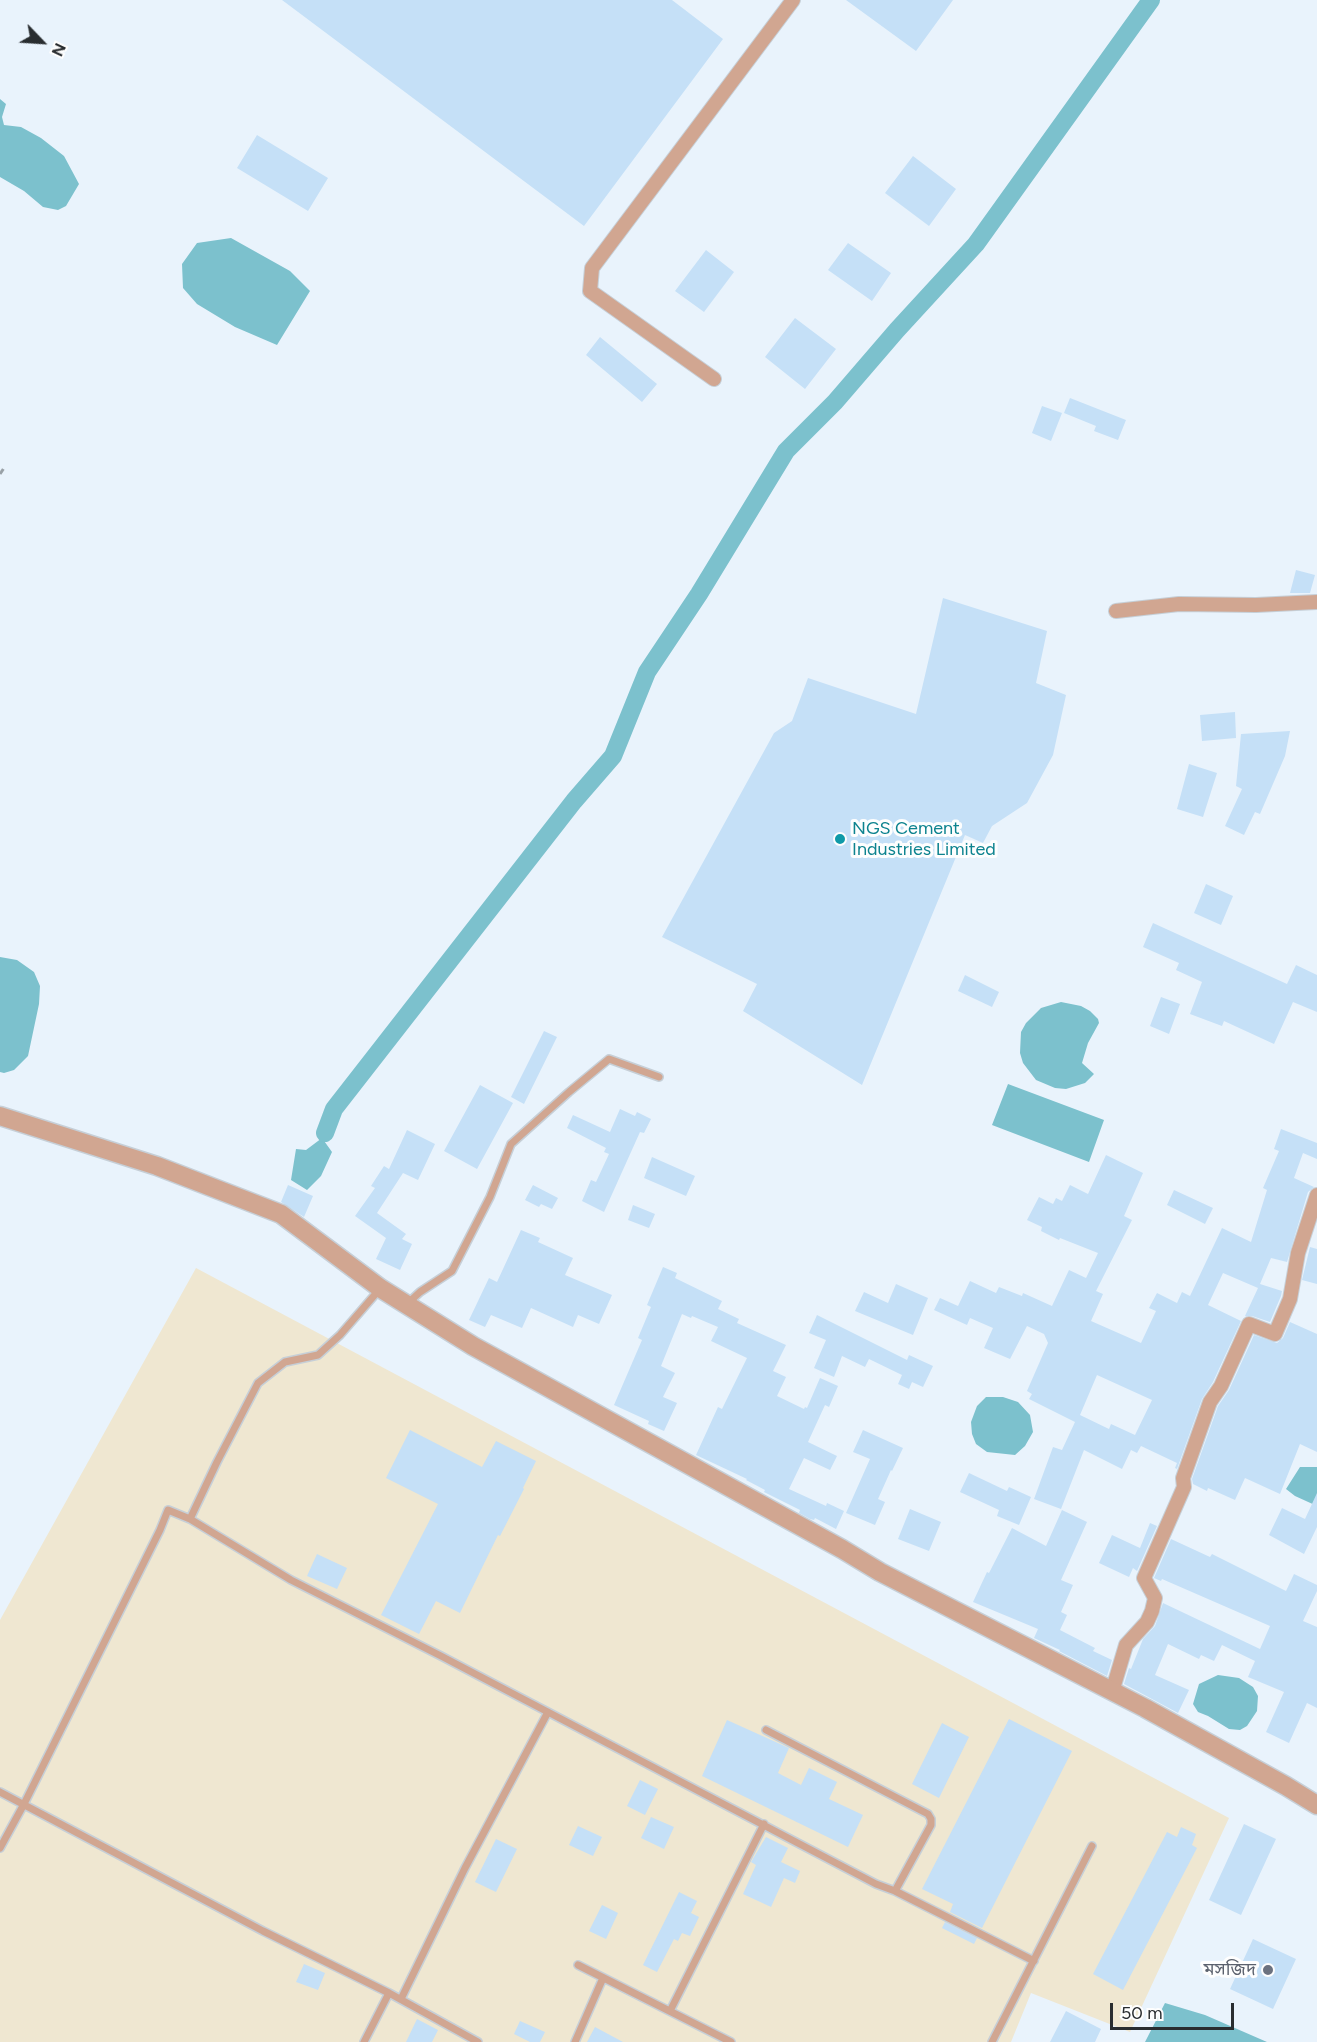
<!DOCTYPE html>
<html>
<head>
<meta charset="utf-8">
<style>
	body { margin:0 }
	#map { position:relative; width:1317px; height:2042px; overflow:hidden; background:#e9f3fc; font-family:Figtree,sans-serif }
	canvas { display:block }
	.north { position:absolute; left:12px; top:12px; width:60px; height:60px; -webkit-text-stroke:4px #fefefe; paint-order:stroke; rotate:115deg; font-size:16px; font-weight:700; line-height:24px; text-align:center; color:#292d30 }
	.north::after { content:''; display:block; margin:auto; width:21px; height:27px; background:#292d30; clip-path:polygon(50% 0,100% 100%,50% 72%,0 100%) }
	.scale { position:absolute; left:1110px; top:2003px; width:124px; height:27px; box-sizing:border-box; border:3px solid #292d30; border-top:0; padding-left:8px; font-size:18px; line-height:21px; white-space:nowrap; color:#292d30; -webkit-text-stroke:4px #fefefe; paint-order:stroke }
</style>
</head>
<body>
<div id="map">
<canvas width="1317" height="2042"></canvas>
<div class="north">N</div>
<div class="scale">50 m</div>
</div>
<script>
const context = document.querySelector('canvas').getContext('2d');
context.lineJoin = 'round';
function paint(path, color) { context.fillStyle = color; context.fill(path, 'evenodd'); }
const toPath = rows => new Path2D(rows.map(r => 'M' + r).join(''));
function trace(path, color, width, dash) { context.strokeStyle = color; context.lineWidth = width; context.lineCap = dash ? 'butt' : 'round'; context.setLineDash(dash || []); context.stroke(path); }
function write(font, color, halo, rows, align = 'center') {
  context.font = font + ' Figtree,"Noto Sans Bengali",sans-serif'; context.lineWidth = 6; context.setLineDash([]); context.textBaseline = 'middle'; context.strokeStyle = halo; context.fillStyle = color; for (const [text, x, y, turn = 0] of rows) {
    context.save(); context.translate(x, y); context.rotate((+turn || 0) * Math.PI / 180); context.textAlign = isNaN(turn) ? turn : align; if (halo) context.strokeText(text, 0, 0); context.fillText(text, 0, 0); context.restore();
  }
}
const industrial = toPath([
	[196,1268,1229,1818,1130,2032,1031,1993,1011,2042,0,2042,0,1620]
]);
const water = toPath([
	[0,99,6,104,2,117,4,125,21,127,41,138,64,156,79,184,66,206,58,210,43,207,24,191,0,177],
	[231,238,290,271,310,291,277,345,235,327,197,304,183,288,182,264,197,243],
	[0,957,17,960,34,972,40,986,39,1004,28,1056,14,1070,4,1073,0,1072],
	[1061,1002,1081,1006,1090,1011,1098,1019,1099,1023,1088,1043,1082,1063,1094,1074,1085,1083,1066,1089,1055,1088,1036,1080,1023,1063,1020,1053,1021,1032,1026,1023,1041,1008],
	[1008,1084,1104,1120,1089,1162,992,1125],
	[322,1138,332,1152,321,1176,307,1190,291,1180,296,1149,306,1150],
	[986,1397,1003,1397,1018,1402,1030,1415,1033,1432,1025,1446,1015,1455,987,1452,976,1444,972,1434,971,1422,977,1406],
	[1300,1467,1317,1467,1317,1506,1295,1496,1286,1489],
	[1218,1675,1239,1678,1253,1687,1258,1696,1257,1711,1247,1726,1240,1730,1229,1729,1208,1716,1198,1712,1193,1704,1199,1684],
	[1165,2003,1205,2015,1267,2042,1145,2042]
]);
const canal = toPath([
	[325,1133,334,1109,574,801,613,756,647,672,699,594,786,451,835,402,897,330,976,244,1151,0]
]);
const building = toPath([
	[282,0,672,0,723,39,584,226],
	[846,0,953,0,916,51],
	[257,135,328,178,308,211,237,168],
	[913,156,956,189,929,226,885,193],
	[848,243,891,273,872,301,828,270],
	[706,250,734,272,704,312,675,291],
	[795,318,836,349,805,389,765,357],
	[600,337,657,384,642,402,586,355],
	[1070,398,1126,420,1118,440,1094,431,1096,426,1064,413],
	[1042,406,1062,413,1051,441,1032,433],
	[1296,570,1315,575,1310,593,1290,593],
	[943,598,1047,631,1036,683,1066,695,1053,755,1027,803,992,826,983,843,965,835,862,1085,743,1011,757,984,662,937,774,733,792,721,808,678,916,714],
	[1235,712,1236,738,1202,741,1200,715],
	[1290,731,1285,756,1260,814,1255,812,1244,835,1225,826,1242,789,1236,786,1241,734],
	[1189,764,1217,773,1203,817,1177,809],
	[1206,884,1233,896,1221,925,1194,913],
	[1153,923,1287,984,1296,965,1317,975,1317,1012,1293,1002,1274,1044,1224,1021,1222,1026,1190,1014,1202,982,1176,970,1179,963,1143,947],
	[965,975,999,992,992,1007,958,991],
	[1161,997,1180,1004,1169,1034,1150,1026],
	[544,1031,557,1037,524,1104,511,1097],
	[480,1085,513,1103,477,1169,444,1151],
	[620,1109,635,1116,637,1112,651,1119,644,1133,640,1132,604,1212,582,1201,591,1180,596,1182,609,1154,604,1152,606,1148,567,1128,573,1115,610,1132],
	[1281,1129,1317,1143,1317,1159,1303,1153,1294,1178,1314,1187,1308,1192,1287,1262,1271,1258,1260,1284,1282,1291,1281,1296,1270,1322,1252,1316,1245,1316,1258,1288,1223,1273,1208,1305,1241,1321,1213,1382,1202,1399,1177,1469,1175,1468,1177,1463,1141,1446,1137,1453,1131,1450,1122,1469,1084,1450,1061,1509,1034,1499,1053,1447,1062,1450,1075,1422,1029,1399,1032,1394,1027,1391,1048,1343,1044,1334,1027,1326,1010,1359,984,1348,993,1328,970,1318,967,1325,934,1310,940,1298,958,1306,970,1281,996,1293,999,1287,1022,1296,1023,1293,1052,1306,1069,1270,1086,1278,1098,1253,1060,1238,1059,1240,1041,1231,1042,1227,1027,1220,1039,1197,1053,1204,1056,1198,1062,1201,1070,1185,1088,1194,1106,1155,1143,1173,1124,1216,1132,1220,1096,1291,1103,1294,1091,1321,1141,1343,1156,1311,1149,1308,1157,1293,1177,1303,1182,1292,1190,1296,1222,1228,1251,1242,1267,1190,1263,1188,1279,1151,1274,1149],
	[1097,1375,1152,1400,1135,1435,1111,1424,1109,1429,1080,1415],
	[407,1130,435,1144,418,1180,403,1173,377,1213,406,1234,402,1239,412,1244,400,1270,376,1259,386,1238,355,1216,375,1188,371,1186,384,1166,389,1169],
	[652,1157,695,1176,686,1196,644,1178],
	[288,1185,313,1196,304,1217,281,1202],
	[533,1185,558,1198,552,1209,541,1204,539,1207,525,1200],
	[1174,1190,1213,1208,1205,1224,1167,1205],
	[633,1205,655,1214,649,1228,628,1220],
	[521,1230,540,1238,538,1242,573,1258,565,1275,612,1295,599,1324,578,1315,573,1327,531,1308,522,1328,491,1315,485,1327,469,1320,489,1278,497,1282],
	[1310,1247,1317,1249,1317,1284,1302,1280],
	[663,1267,677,1273,675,1278,722,1301,718,1309,739,1319,737,1323,786,1345,773,1371,786,1377,777,1396,804,1409,805,1407,807,1408,820,1378,838,1386,829,1407,825,1405,808,1442,837,1456,830,1470,804,1458,789,1489,826,1506,827,1503,844,1511,836,1529,815,1518,814,1520,810,1519,799,1513,800,1510,764,1492,765,1490,746,1480,747,1479,696,1455,718,1407,722,1409,747,1358,711,1341,718,1327,692,1316,691,1318,682,1314,661,1366,675,1373,663,1397,677,1403,664,1431,648,1424,649,1421,614,1405,642,1340,638,1338,651,1307,647,1305],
	[896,1284,928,1298,913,1335,855,1311,864,1292,888,1303],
	[817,1315,907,1360,909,1355,933,1366,923,1387,912,1382,909,1389,898,1384,902,1375,869,1359,865,1367,842,1356,834,1377,814,1368,826,1340,809,1333],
	[1290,1322,1317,1334,1317,1452,1300,1444,1280,1494,1245,1478,1235,1500,1208,1488,1207,1491,1193,1484,1192,1479,1218,1406,1229,1390,1254,1335,1277,1343,1283,1338],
	[410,1430,482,1467,496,1441,536,1461,523,1488,524,1489,500,1536,498,1535,460,1613,436,1601,419,1634,381,1615,438,1504,386,1478],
	[863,1430,903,1448,892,1471,891,1470,878,1499,885,1502,875,1525,846,1513,870,1459,853,1452],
	[969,1473,1007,1491,1009,1487,1031,1497,1019,1525,997,1516,999,1510,960,1492],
	[1317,1493,1317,1527,1304,1554,1269,1535,1282,1508,1305,1519],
	[910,1509,941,1522,929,1551,898,1539],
	[1062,1510,1087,1522,1061,1580,1073,1585,1061,1612,1067,1615,1060,1630,1095,1648,1093,1651,1112,1660,1107,1676,1059,1651,1060,1650,1034,1638,1038,1629,973,1602,987,1572,989,1573,1012,1528,1046,1546],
	[1150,1523,1157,1526,1137,1571,1133,1568,1129,1577,1099,1563,1112,1535,1140,1548],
	[1171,1539,1210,1557,1212,1554,1286,1591,1294,1574,1317,1585,1317,1591,1303,1621,1317,1627,1317,1708,1307,1703,1289,1743,1266,1732,1284,1692,1248,1677,1255,1661,1222,1645,1214,1661,1201,1655,1199,1659,1168,1644,1155,1675,1189,1690,1178,1713,1124,1684,1129,1668,1131,1669,1143,1639,1155,1626,1163,1603,1260,1649,1270,1626,1162,1579,1161,1581,1154,1578],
	[317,1554,347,1568,337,1589,307,1576],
	[1009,1719,1072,1751,982,1928,950,1912,953,1904,922,1889],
	[727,1720,789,1748,778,1773,801,1785,809,1768,837,1782,829,1799,863,1815,848,1847,702,1776],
	[942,1723,969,1737,939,1798,912,1784],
	[640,1780,658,1789,645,1815,627,1806],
	[651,1817,674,1827,664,1849,641,1838],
	[1244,1824,1276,1839,1241,1915,1209,1900],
	[578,1826,602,1837,593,1856,569,1845],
	[1181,1827,1196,1834,1192,1845,1197,1848,1123,1990,1093,1974,1167,1832,1177,1837],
	[766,1837,788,1848,781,1862,800,1871,795,1883,784,1878,771,1907,743,1894,756,1865,751,1862],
	[496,1839,517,1849,496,1892,475,1882],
	[679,1892,697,1901,691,1913,699,1917,690,1936,682,1933,678,1941,674,1939,657,1972,643,1965],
	[602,1905,618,1913,606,1939,589,1931],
	[945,1922,977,1938,974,1944,942,1928],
	[1253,1939,1296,1959,1273,2009,1230,1989],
	[304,1964,325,1973,318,1990,296,1982],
	[1066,2011,1101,2029,1095,2042,1050,2042],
	[417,2019,438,2030,432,2042,406,2042],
	[520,2021,545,2032,540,2042,530,2042,514,2034],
	[595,2027,623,2042,587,2042]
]);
const path = toPath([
	[0,474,4,468]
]);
const service = toPath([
	[407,1304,420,1292,452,1271,490,1197,511,1144,569,1092,609,1059,659,1077],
	[190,1519,217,1462,258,1383,285,1362,318,1355,340,1335,379,1290],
	[0,1792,263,1931,389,1993,478,2042],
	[0,1848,24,1804,160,1530,168,1510,190,1519,291,1580,441,1656,876,1884,895,1891,931,1825,931,1819,928,1814,766,1730],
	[895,1891,1034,1961],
	[578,1965,731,2042],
	[401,1999,465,1868,548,1712],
	[670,2011,764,1824],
	[364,2042,389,1993],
	[575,2042,603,1978],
	[992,2042,1092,1846]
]);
const minor = toPath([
	[714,379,590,291,592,268,793,0],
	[1116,611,1179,604,1256,605,1317,602],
	[1112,1692,1126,1645,1147,1622,1152,1611,1155,1598,1144,1578,1184,1487,1183,1478,1210,1402,1221,1386,1249,1324,1275,1334,1290,1299,1298,1253,1317,1195]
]);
const tertiary = toPath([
	[0,1116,157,1166,281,1214,380,1288,473,1346,842,1549,880,1572,1145,1708,1286,1786,1317,1805]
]);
const markers = [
	[840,839,6,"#0f9aa8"],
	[1268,1970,6,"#6b7280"]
];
const cultureNames = [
	["NGS Cement",852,829],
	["Industries Limited",852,850]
];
const worshipNames = [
	["মসজিদ",1256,1970]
];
paint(industrial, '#efe7d1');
paint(water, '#7cc1cd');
trace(canal, '#7cc1cd', 18);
paint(building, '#c5e0f7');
trace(service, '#c6cfd7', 10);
trace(minor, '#c6cfd7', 16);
trace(tertiary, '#c6cfd7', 21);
trace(path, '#99a1a7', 3, [6, 3]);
trace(service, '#d1a691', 7);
trace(minor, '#d1a691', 14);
trace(tertiary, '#d1a691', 18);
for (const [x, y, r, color] of markers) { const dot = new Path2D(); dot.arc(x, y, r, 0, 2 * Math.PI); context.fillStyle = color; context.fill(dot); trace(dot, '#fefefe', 2); }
write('18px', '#0d838f', '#fefefe', cultureNames, 'left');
write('18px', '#5b616d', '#fefefe', worshipNames, 'right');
</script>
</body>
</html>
